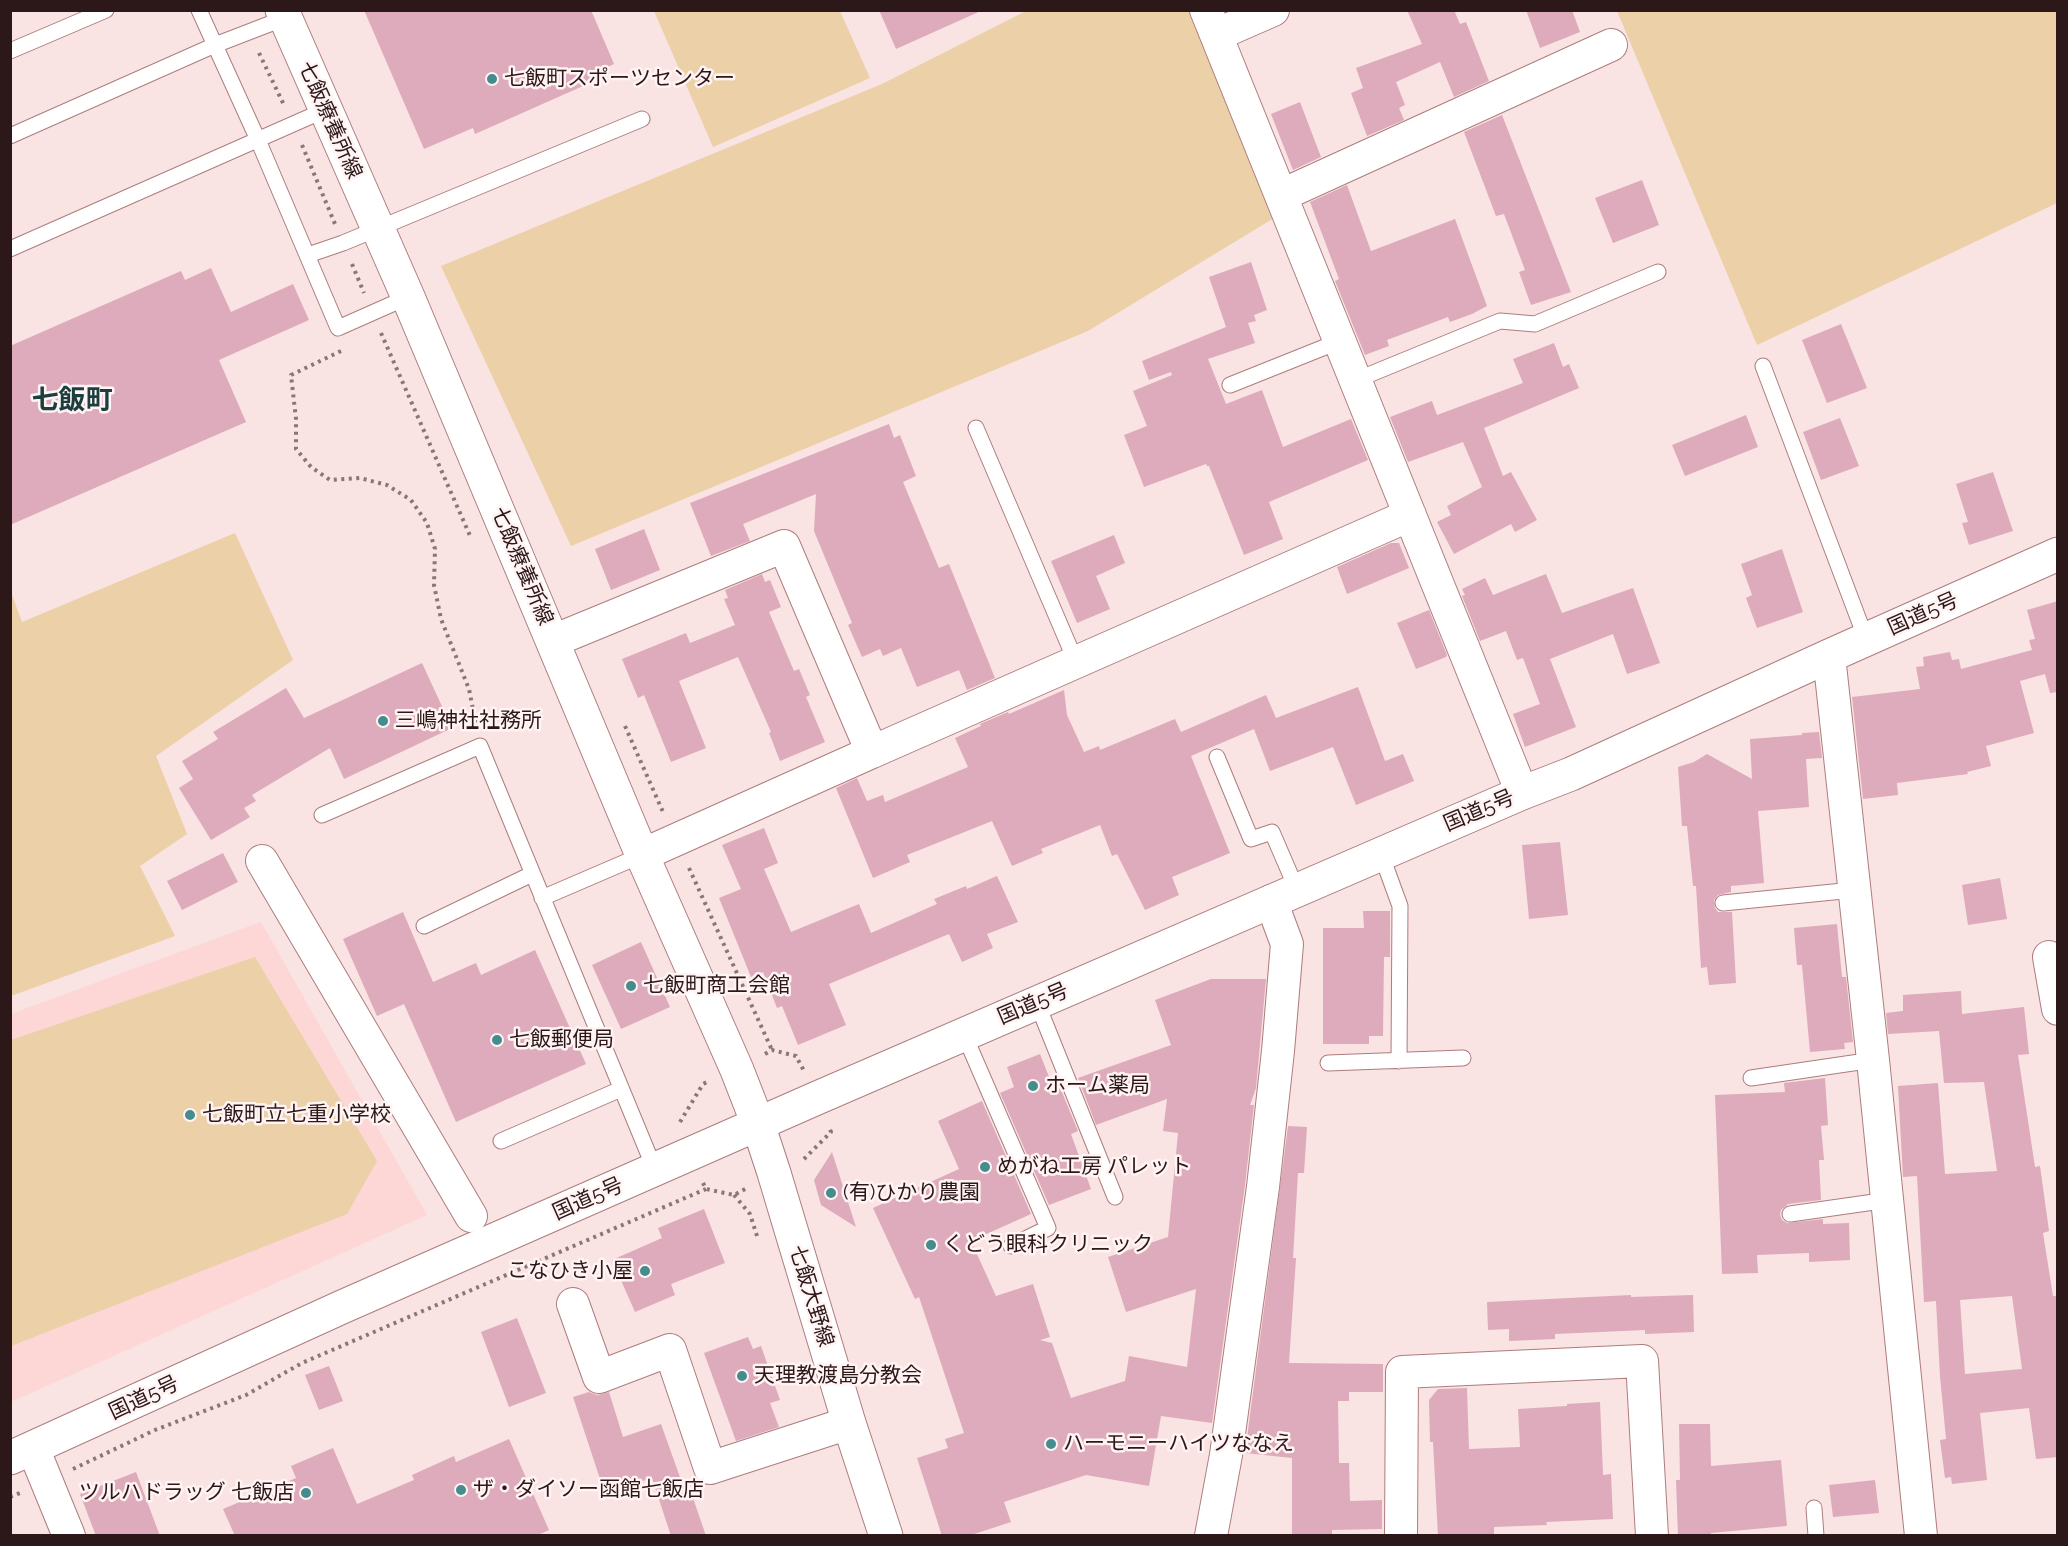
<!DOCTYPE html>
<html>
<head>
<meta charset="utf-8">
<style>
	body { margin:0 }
	#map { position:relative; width:2068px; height:1546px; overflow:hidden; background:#fae3e3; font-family:Raleway,sans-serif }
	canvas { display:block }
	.frame { position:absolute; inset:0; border:12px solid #2c1819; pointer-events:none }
</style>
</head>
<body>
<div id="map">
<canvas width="2068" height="1546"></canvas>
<div class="frame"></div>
</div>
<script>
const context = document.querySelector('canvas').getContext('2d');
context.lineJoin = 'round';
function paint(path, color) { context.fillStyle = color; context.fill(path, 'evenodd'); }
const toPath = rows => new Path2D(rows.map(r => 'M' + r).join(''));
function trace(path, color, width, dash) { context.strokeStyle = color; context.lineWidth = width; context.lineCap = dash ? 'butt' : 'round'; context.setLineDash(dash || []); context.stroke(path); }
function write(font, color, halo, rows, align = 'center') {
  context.font = font + ' Raleway,"Noto Sans JP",sans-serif'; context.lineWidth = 5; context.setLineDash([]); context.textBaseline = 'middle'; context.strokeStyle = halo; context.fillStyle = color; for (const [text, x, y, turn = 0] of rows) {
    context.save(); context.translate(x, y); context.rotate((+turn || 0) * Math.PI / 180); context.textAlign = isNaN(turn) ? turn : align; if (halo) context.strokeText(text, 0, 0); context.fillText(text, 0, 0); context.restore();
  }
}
const built = toPath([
	[261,922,427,1215,11,1402,11,1014]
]);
const green = toPath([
	[654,11,840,11,870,78,713,147],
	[1026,11,1191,11,1274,218,1088,331,571,546,441,266,882,84],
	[1617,11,2057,11,2057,203,1757,345],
	[235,533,293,660,156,756,187,834,140,866,175,936,11,996,11,592,22,622],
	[255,957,377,1161,347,1214,11,1346,11,1040]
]);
const building = toPath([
	[364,10,591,10,614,64,589,75,592,82,475,134,473,128,424,149],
	[879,10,983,10,896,49],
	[1407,10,1454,10,1460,24,1466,22,1489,81,1454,97,1440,62,1396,82,1405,105,1399,108,1404,120,1367,136,1351,93,1363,88,1356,68,1422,44],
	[1526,10,1572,10,1580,32,1540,48],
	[1300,102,1321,157,1293,170,1271,114],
	[1502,115,1571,292,1531,305,1519,272,1525,270,1504,214,1496,216,1464,132],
	[1642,180,1659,225,1613,243,1595,198],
	[1347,185,1371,251,1455,219,1487,306,1472,314,1450,322,1448,317,1387,340,1389,346,1365,355,1335,281,1339,279,1310,202],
	[1251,262,1267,310,1254,315,1256,321,1248,323,1255,343,1208,359,1226,404,1262,390,1283,447,1351,419,1368,460,1269,502,1283,539,1244,555,1209,466,1207,466,1206,464,1144,487,1124,435,1147,426,1133,391,1172,375,1171,372,1149,380,1142,361,1226,327,1209,277],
	[211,268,231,312,293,284,309,320,219,360,246,422,10,525,10,346,181,271,185,280],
	[1841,324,1867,388,1827,403,1802,340],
	[1554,343,1563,367,1569,364,1579,388,1484,428,1503,476,1511,472,1537,520,1515,532,1511,524,1454,554,1437,522,1451,515,1447,506,1482,487,1463,442,1408,462,1390,417,1432,401,1437,415,1523,383,1513,359],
	[1746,415,1758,447,1685,476,1672,445],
	[1840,418,1859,466,1821,480,1803,432],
	[889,424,894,438,900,435,916,476,903,482,939,568,949,564,995,678,967,690,959,670,917,687,901,648,883,656,880,649,862,657,848,625,852,623,814,531,816,494,743,524,750,541,711,556,690,503],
	[1993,472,2013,531,1969,545,1962,523,1968,522,1956,484],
	[644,529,660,570,611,590,595,549],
	[1114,535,1125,563,1096,576,1110,609,1077,623,1051,561],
	[1391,543,1399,543,1409,568,1347,594,1337,567],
	[1782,549,1803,612,1757,628,1746,598,1752,595,1741,564],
	[762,574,765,582,770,580,781,607,769,612,794,671,799,669,810,695,806,697,825,742,780,761,769,733,771,732,738,657,679,681,706,748,671,762,644,695,638,698,622,659,686,633,690,643,735,625,724,599,728,598,725,590],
	[1546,574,1562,613,1633,588,1660,663,1627,674,1613,634,1550,659,1576,727,1525,747,1513,714,1540,704,1523,658,1517,660,1506,631,1480,641,1462,596,1465,595,1462,589,1485,578,1493,595],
	[2058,601,2058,692,2050,693,2045,674,2020,681,2034,733,1986,746,1991,766,1967,772,1968,774,1897,783,1898,795,1863,799,1852,697,1920,689,1916,667,1924,666,1923,657,1950,652,1952,660,1959,659,1961,669,2032,650,2029,640,2035,639,2027,610],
	[1429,610,1447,655,1446,657,1416,669,1397,623],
	[422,663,452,728,344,779,330,748,252,795,256,801,244,808,250,817,211,840,179,788,193,779,182,761,218,739,213,732,286,688,304,718],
	[1358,687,1385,761,1403,754,1414,781,1356,805,1333,747,1270,771,1254,729,1191,756,1230,853,1172,877,1179,895,1145,910,1117,854,1112,856,1100,825,1041,849,1043,853,1012,866,992,821,907,855,910,862,873,878,836,788,857,778,867,801,883,795,885,802,968,767,955,738,981,726,980,724,1008,712,1009,714,1064,690,1067,715,1084,752,1099,746,1100,750,1175,719,1181,732,1266,695,1276,718],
	[1819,732,1822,758,1806,759,1809,807,1758,811,1764,883,1731,886,1731,892,1718,895,1714,900,1715,908,1718,912,1732,912,1736,983,1709,985,1707,967,1701,968,1696,886,1693,886,1687,826,1682,826,1678,767,1694,762,1707,754,1752,779,1750,739,1802,735,1802,733],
	[764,828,778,863,764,869,791,932,859,904,871,933,937,904,934,899,966,886,967,889,997,876,1018,922,987,934,993,948,962,962,949,934,829,984,846,1025,798,1045,782,1006,777,1008,763,972,751,977,719,898,741,889,722,845],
	[1560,842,1568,915,1529,919,1522,845],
	[223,853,238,882,182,910,167,881],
	[2000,878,2007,919,1968,925,1962,885],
	[1363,911,1390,911,1390,957,1384,957,1383,1036,1369,1036,1369,1044,1323,1044,1323,928,1364,928],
	[403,912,433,982,476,963,481,975,535,950,586,1064,456,1122,404,1004,377,1016,343,939],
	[1837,924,1842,977,1846,977,1853,1042,1844,1043,1845,1049,1810,1052,1802,965,1797,965,1794,928],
	[641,942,670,1007,621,1029,592,965],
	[1211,979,1266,979,1256,1088,1250,1105,1254,1105,1245,1185,1212,1423,1161,1416,1149,1486,1086,1475,1004,1502,1011,1522,968,1536,942,1536,917,1458,948,1448,945,1439,964,1433,919,1297,915,1299,873,1208,959,1169,938,1121,982,1101,1031,1214,971,1241,996,1296,1033,1284,1050,1337,1040,1340,1052,1343,1071,1398,1125,1381,1129,1356,1187,1367,1196,1289,1126,1312,1108,1257,1168,1237,1178,1133,1163,1131,1167,1099,1096,1125,1078,1078,1171,1045,1155,1000],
	[1961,991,1962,1014,2024,1007,2029,1054,2018,1055,2035,1167,2040,1166,2049,1231,2043,1233,2053,1296,2058,1296,2058,1457,2036,1459,2029,1408,1980,1413,1987,1480,1952,1484,1951,1477,1945,1478,1940,1440,1946,1439,1940,1376,1936,1301,1924,1302,1917,1176,1903,1177,1898,1086,1938,1083,1945,1174,1997,1171,1984,1082,1944,1083,1939,1031,1888,1034,1886,1013,1903,1011,1903,995],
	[2012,1296,2022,1369,1965,1374,1960,1300],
	[1040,1054,1053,1087,1059,1085,1078,1131,1071,1134,1091,1189,1049,1205,1000,1093,1014,1087,1007,1067],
	[1825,1078,1828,1125,1821,1126,1824,1160,1819,1160,1821,1200,1788,1204,1781,1210,1780,1215,1782,1220,1787,1223,1823,1219,1823,1224,1849,1223,1850,1260,1809,1262,1809,1253,1757,1255,1758,1273,1722,1274,1715,1095,1785,1092,1784,1083],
	[1288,1126,1307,1127,1304,1173,1298,1173,1293,1258,1296,1258,1289,1363,1383,1364,1383,1392,1349,1392,1349,1401,1338,1401,1339,1463,1349,1463,1350,1501,1382,1500,1382,1529,1332,1530,1332,1536,1292,1536,1292,1458,1245,1453],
	[832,1152,856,1227,821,1205,814,1180],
	[704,1209,725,1263,671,1284,675,1295,635,1312,612,1260,662,1238,658,1228],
	[1631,1295,1631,1297,1693,1295,1694,1332,1645,1334,1645,1330,1555,1334,1555,1339,1509,1341,1509,1329,1488,1330,1487,1302],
	[517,1318,546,1393,509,1407,481,1332],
	[748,1337,753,1349,761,1346,780,1400,770,1403,779,1427,736,1441,704,1353],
	[329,1366,343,1401,319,1410,305,1375],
	[1467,1388,1469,1449,1520,1447,1518,1409,1567,1406,1567,1404,1600,1402,1603,1475,1611,1474,1613,1519,1546,1522,1547,1525,1494,1527,1494,1536,1438,1536,1433,1442,1430,1442,1429,1400,1438,1389],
	[589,1392,597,1395,609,1392,623,1437,661,1424,686,1494,691,1492,706,1536,671,1536,652,1478,605,1494,573,1397],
	[1679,1424,1710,1424,1711,1466,1781,1460,1787,1526,1711,1533,1711,1536,1678,1536,1676,1480,1680,1480],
	[509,1439,549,1530,536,1536,235,1536,223,1509,296,1478,291,1466,333,1448,357,1504,414,1480,412,1475,454,1456,456,1462],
	[136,1472,160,1536,96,1536,80,1494],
	[1875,1480,1879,1513,1833,1517,1829,1485]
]);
const path = toPath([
	[259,53,284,105],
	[302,145,335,224],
	[352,264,364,293],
	[381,333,471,538],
	[341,351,291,375,296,419,296,449,311,467,330,480,360,478,387,485,411,500,427,523,435,549,434,585,441,619,469,689,476,725],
	[625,726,663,812],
	[689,868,772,1050],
	[765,1054,772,1050,796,1056,804,1071],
	[680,1122,703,1084,707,1082],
	[804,1159,831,1132,829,1127],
	[703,1183,706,1189,734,1195,747,1188],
	[734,1195,750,1214,757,1236],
	[73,1469,155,1430,246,1395,302,1363,706,1189],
	[10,1497,20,1493]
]);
const lane = toPath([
	[199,10,258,140,338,328,408,297],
	[10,51,106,10],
	[10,136,215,45,285,18],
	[10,249,325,110],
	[308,255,343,243,642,119],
	[1763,366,1866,639],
	[1356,380,1500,321,1535,324,1658,272],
	[1230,385,1340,341],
	[976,428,1076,662],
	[1217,757,1251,839,1272,832,1297,890],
	[322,815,480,746,655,1170],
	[1381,854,1400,906,1399,1061],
	[542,898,642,855],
	[1723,903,1853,890],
	[424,926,532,874],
	[1037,1003,1115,1197],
	[964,1034,1048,1228,1011,1246],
	[1328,1063,1463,1058],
	[1751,1078,1873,1060],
	[501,1141,621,1089],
	[1790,1214,1888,1200],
	[1814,1508,1816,1536]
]);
const street = toPath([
	[1206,10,1522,793],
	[1216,35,1273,10],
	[1282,195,1611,45],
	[553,641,784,546,872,752,642,855],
	[1829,656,1873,1060,1921,1536],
	[872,752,1410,515],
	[262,861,471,1216],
	[2049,957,2058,1009],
	[573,1304,599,1377,670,1350,710,1468,849,1423],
	[33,1448,69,1536],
	[1211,1536,1226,1455,1263,1187,1278,1051,1287,944,1271,901],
	[1401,1536,1402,1372,1642,1361,1652,1536]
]);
const secondary = toPath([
	[282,10,408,297,642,855,737,1070,758,1124,774,1173,849,1423,886,1536]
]);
const highway = toPath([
	[10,1458,342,1307,817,1098,1522,793,1571,774,1829,656,2058,554]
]);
const markers = [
	[492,79,6,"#448c8e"],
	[383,721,6,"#448c8e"],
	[631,986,6,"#448c8e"],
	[497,1040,6,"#448c8e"],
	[1033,1086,6,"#448c8e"],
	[190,1115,6,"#448c8e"],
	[985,1167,6,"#448c8e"],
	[831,1193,6,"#448c8e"],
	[931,1245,6,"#448c8e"],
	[645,1271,6,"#448c8e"],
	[742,1376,6,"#448c8e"],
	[1051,1444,6,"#448c8e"],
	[461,1490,6,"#448c8e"],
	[306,1493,6,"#448c8e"]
];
const poiNames = [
	["七飯町スポーツセンター",504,79],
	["三嶋神社社務所",395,721],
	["七飯町商工会館",643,986],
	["七飯郵便局",509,1040],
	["ホーム薬局",1045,1086],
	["七飯町立七重小学校",202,1115],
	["めがね工房 パレット",997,1167],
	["(有)ひかり農園",843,1193],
	["くどう眼科クリニック",943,1245],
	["こなひき小屋",633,1271,"right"],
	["天理教渡島分教会",754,1376],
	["ハーモニーハイツななえ",1063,1444],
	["ザ・ダイソー函館七飯店",473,1490],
	["ツルハドラッグ 七飯店",294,1493,"right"]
];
const streetNames = [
	["七飯療養所線",330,120,66],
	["七飯療養所線",522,566,67],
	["国道5号",1923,614,-24],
	["国道5号",1479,811,-23],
	["国道5号",1033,1004,-23],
	["国道5号",588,1199,-24],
	["七飯大野線",811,1296,73],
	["国道5号",144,1398,-25]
];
const districtNames = [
	["七飯町",72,401]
];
paint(built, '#fdd6d6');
paint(green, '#ebd0a8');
paint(building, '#ddabbb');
trace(lane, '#ae7c7d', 17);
trace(street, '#ae7c7d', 34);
trace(secondary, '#ae7c7d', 35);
trace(highway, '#ae7c7d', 35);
trace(path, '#8b7576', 4, [3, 4.5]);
trace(lane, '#fff', 15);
trace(street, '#fff', 32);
trace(secondary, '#fff', 33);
trace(highway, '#fff', 33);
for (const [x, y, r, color] of markers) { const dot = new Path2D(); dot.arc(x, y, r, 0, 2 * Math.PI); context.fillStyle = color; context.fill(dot); trace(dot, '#fff3f3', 2); }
write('21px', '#2c1819', '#fff3f3', poiNames, 'left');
write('21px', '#2c1819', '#fff3f3', streetNames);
write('bold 27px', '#1b3e3f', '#fff3f3', districtNames);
</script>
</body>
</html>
